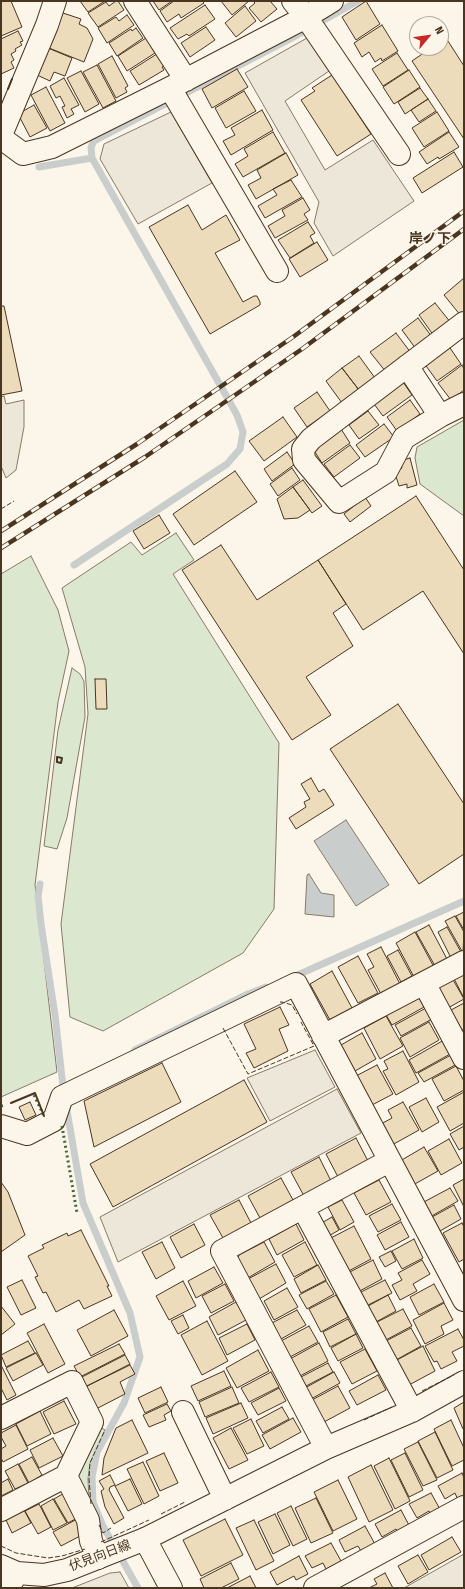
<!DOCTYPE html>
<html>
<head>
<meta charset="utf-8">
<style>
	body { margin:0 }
	#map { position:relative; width:465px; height:1589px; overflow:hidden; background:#fbf6e9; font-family:"Fira Sans Condensed",sans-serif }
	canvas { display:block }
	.frame { position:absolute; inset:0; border:2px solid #4a3520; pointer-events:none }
	.north { position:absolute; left:409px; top:16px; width:40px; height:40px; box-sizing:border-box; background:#fbf6e9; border:1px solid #b4a999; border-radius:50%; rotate:61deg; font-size:11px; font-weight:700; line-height:16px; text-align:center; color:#4a3520 }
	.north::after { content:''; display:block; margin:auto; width:14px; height:18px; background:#c62828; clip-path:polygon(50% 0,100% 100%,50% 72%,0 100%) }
</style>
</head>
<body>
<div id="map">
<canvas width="465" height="1589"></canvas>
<div class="frame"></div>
<div class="north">N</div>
</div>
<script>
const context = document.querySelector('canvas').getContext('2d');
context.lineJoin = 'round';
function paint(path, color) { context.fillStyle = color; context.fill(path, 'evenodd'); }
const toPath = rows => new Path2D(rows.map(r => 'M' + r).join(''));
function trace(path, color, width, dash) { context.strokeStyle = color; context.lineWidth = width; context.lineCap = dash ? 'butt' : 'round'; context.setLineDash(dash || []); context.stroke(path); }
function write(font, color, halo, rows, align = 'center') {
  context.font = font + ' "Fira Sans Condensed","Noto Sans JP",sans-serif'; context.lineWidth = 3; context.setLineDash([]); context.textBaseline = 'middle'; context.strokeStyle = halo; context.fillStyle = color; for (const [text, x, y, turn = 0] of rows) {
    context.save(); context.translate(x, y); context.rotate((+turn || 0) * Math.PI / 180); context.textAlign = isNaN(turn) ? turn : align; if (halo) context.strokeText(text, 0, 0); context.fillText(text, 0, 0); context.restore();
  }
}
const green = toPath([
	[464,420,464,516,420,484,415,458,417,447,464,420],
	[176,533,194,560,173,574,279,743,274,909,243,953,103,1031,70,1017,61,924,88,714,85,667,62,588,131,542,142,555,176,533],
	[31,556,58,610,69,651,58,702,35,885,57,1072,1,1097,1,574,31,556],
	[72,668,80,674,84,681,85,717,67,818,57,849,44,846,58,730,72,668],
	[98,1426,105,1430,90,1463,88,1479,89,1497,93,1513,101,1532,94,1535,78,1493,78,1462,98,1426]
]);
const parking = toPath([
	[307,38,329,71,285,101,325,170,373,140,414,201,333,256,314,223,319,202,245,73,307,38],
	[171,112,212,183,138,224,100,159,104,144,171,112],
	[4,396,6,404,24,400,24,427,16,470,6,478,1,466,1,397,4,396],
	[315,1050,335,1087,270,1121,247,1078,315,1050],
	[337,1089,361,1133,118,1262,100,1217,337,1089],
	[464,1554,464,1588,404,1588,464,1554],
	[120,1572,129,1588,72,1588,110,1573,120,1572]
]);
const water = toPath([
	[346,820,389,885,356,906,314,841,346,820],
	[309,874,321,893,334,895,334,917,305,914,307,875,309,874]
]);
const stream = toPath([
	[39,167,92,158],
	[74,565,227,464,240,449,243,432,237,415,92,158,91,147,94,141,292,38,358,1],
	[40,884,38,896,41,924,55,1015,63,1087],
	[293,977,464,901],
	[135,1050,248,994,266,987],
	[66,1105,83,1203,130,1313,140,1357,124,1403,97,1452,92,1477,93,1502,103,1526,138,1588]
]);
const building = toPath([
	[1,1,11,1,22,27,1,36,1,1],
	[80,1,105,1,88,12,80,1],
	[116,1,118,1,124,10,98,27,88,13,106,2,109,6,116,1],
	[153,1,172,1,159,10,153,1],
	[174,1,202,1,204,3,181,18,179,14,167,22,160,11,174,1],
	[221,1,249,1,232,15,221,1],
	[253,1,270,1,277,9,261,22,249,8,255,3,253,1],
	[366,1,380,24,356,40,342,17,366,1],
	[205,5,215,19,189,36,187,34,178,39,170,28,205,5],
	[245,6,256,21,236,37,225,23,245,6],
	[63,13,81,19,79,24,87,28,93,39,84,62,49,48,63,13],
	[127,15,134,25,107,43,98,28,116,17,119,21,127,15],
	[382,25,398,51,382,61,381,58,375,62,369,52,362,57,354,43,382,25],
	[206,27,215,40,190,57,181,43,206,27],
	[136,28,143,38,117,56,109,43,131,29,132,31,136,28],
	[18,31,23,41,20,42,22,45,15,49,16,51,11,54,14,60,11,62,14,68,1,74,1,39,18,31],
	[146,38,155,53,127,71,118,56,146,38],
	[446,38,464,66,464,139,412,61,431,48,441,48,441,42,446,38],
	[48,48,72,58,65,76,54,72,50,81,37,75,48,48],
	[160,52,168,64,162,67,164,70,139,85,130,71,160,52],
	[397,53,408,70,383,86,372,69,397,53],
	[112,56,128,86,125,88,127,92,116,98,98,64,112,56],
	[97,65,116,101,103,108,83,72,97,65],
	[237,69,248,87,212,108,202,89,237,69],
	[409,70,420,87,394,104,383,87,409,70],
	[81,71,99,104,85,112,67,78,81,71],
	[332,75,371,134,337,156,301,100,315,91,312,88,332,75],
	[64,78,79,105,71,109,74,114,67,118,62,107,65,106,60,96,56,98,50,86,64,78],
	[46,87,65,123,50,131,31,95,46,87],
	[420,88,428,99,405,114,398,102,420,88],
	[244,91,256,111,226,128,215,108,244,91],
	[428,99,436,111,419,122,411,110,428,99],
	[34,105,47,128,30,137,18,114,34,105],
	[262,110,273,130,231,155,223,141,235,135,231,128,262,110],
	[437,112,449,131,424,147,412,128,437,112],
	[273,132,285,153,243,177,235,164,248,156,244,149,273,132],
	[449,132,459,147,439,159,438,157,427,164,419,152,449,132],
	[454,152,463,167,422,193,413,178,454,152],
	[286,153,298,175,256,199,248,185,261,178,257,170,286,153],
	[291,180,302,197,265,218,258,206,277,195,273,189,291,180],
	[303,198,310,210,304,214,308,220,275,238,268,226,285,216,282,210,303,198],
	[188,205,202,230,226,215,240,240,215,253,243,302,254,296,257,296,260,302,260,305,210,334,149,227,188,205],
	[308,222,315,233,310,236,314,243,290,258,278,240,308,222],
	[317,242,328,260,300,277,289,259,317,242],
	[464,278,464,313,461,316,444,295,464,278],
	[435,303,451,323,434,336,419,315,435,303],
	[1,306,4,306,22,391,1,395,1,306],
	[418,318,432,337,416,349,402,330,418,318],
	[396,333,411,353,386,372,370,352,396,333],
	[448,345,461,364,437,381,424,363,448,345],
	[359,356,375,378,359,390,342,368,359,356],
	[462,365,464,369,464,390,451,400,438,383,462,365],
	[342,368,359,390,342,403,326,381,342,368],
	[403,382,412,395,383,416,374,404,403,382],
	[317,392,330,411,307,427,294,408,317,392],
	[410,400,420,414,397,431,387,417,410,400],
	[368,411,379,425,359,439,349,425,368,411],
	[283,417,297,437,264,461,249,441,283,417],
	[384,424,394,437,365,457,356,445,384,424],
	[341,429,350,443,322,463,313,449,341,429],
	[350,445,360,458,334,477,324,464,350,445],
	[287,452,295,464,272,481,264,469,287,452],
	[410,458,417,485,407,488,407,484,399,486,394,470,402,468,400,461,410,458],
	[292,468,300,480,278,496,270,484,292,468],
	[235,471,257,502,194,545,173,514,235,471],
	[303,480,322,506,312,513,293,487,303,480],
	[293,487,310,510,298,518,284,519,277,499,293,487],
	[416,496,464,570,464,654,423,591,363,630,318,560,416,496],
	[365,497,371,506,350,522,344,514,365,497],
	[159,515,170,533,144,549,133,531,159,515],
	[221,545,257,600,318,560,346,604,333,613,353,646,306,677,331,715,292,740,182,570,221,545],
	[95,679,106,679,107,709,96,709,95,679],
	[398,704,464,804,464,854,419,884,330,749,398,704],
	[311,778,319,792,324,789,334,805,296,829,289,818,306,807,304,802,310,799,301,784,311,778],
	[464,912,464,930,456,916,464,912],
	[455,916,464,932,463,953,445,921,455,916],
	[429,925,447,959,435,966,416,932,429,925],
	[447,927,461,952,451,958,438,932,447,927],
	[415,932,434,967,414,977,396,943,415,932],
	[381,947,400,984,381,994,368,970,374,967,367,954,381,947],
	[398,950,412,976,401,982,387,956,398,950],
	[358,956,378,993,358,1003,338,967,358,956],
	[332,971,352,1008,330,1020,310,984,332,971],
	[464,971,464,998,453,977,464,971],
	[452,978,464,999,448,1008,436,987,452,978],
	[418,996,424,1007,392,1025,385,1013,418,996],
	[464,1003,464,1029,462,1030,451,1010,464,1003],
	[280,1007,289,1025,279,1029,288,1051,254,1068,246,1053,256,1049,244,1024,280,1007],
	[426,1008,432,1019,401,1036,395,1025,426,1008],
	[386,1016,403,1046,380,1059,364,1028,386,1016],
	[429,1022,439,1040,410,1057,400,1038,429,1022],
	[362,1033,376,1059,355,1071,341,1045,362,1033],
	[444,1040,452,1053,416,1073,409,1060,444,1040],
	[403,1051,419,1082,396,1095,383,1071,388,1069,384,1061,403,1051],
	[451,1055,457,1064,424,1082,418,1073,451,1055],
	[162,1063,181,1102,94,1147,84,1101,162,1063],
	[377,1065,393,1094,372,1105,356,1076,377,1065],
	[456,1066,464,1081,464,1090,444,1101,432,1079,456,1066],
	[244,1080,267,1122,113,1207,90,1164,244,1080],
	[464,1092,464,1123,450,1131,437,1107,464,1092],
	[426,1098,439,1122,422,1132,409,1107,426,1098],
	[30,1102,36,1115,25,1120,19,1107,30,1102],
	[403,1102,419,1130,392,1145,381,1124,392,1118,388,1110,403,1102],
	[464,1126,464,1147,459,1150,450,1134,464,1126],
	[356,1138,368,1161,338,1177,326,1154,356,1138],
	[449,1139,462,1163,441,1175,428,1151,449,1139],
	[424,1147,438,1171,413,1185,400,1161,424,1147],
	[319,1157,331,1181,304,1196,291,1172,319,1157],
	[281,1178,293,1200,260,1218,248,1196,281,1178],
	[464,1179,464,1207,453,1185,464,1179],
	[379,1180,391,1202,366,1215,354,1193,379,1180],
	[1,1182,8,1192,25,1235,1,1252,1,1182],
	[450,1188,458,1201,430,1217,422,1203,450,1188],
	[239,1200,251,1223,223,1238,210,1215,239,1200],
	[342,1200,354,1222,340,1230,328,1207,342,1200],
	[392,1204,401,1220,378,1232,369,1216,392,1204],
	[454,1205,461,1219,440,1231,432,1217,454,1205],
	[332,1217,339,1230,327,1237,320,1224,332,1217],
	[401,1222,409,1237,385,1250,377,1235,401,1222],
	[462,1223,464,1227,464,1259,459,1262,443,1233,462,1223],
	[194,1224,205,1245,181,1258,170,1237,194,1224],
	[296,1224,304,1240,277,1255,269,1239,296,1224],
	[354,1226,371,1259,345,1273,327,1240,354,1226],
	[81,1230,109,1286,107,1286,112,1296,84,1309,79,1300,56,1312,46,1292,43,1293,35,1277,38,1276,28,1256,44,1248,42,1245,67,1233,68,1236,81,1230],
	[414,1239,423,1258,402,1269,392,1251,414,1239],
	[162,1242,175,1268,156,1279,142,1252,162,1242],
	[264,1242,275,1262,246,1279,236,1262,239,1255,264,1242],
	[305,1242,317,1265,294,1277,282,1255,305,1242],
	[391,1251,396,1261,385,1267,379,1257,391,1251],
	[373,1260,382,1279,356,1293,346,1274,373,1260],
	[422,1260,430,1274,413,1284,417,1291,400,1300,392,1285,402,1280,398,1273,422,1260],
	[276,1264,286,1283,259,1299,248,1279,276,1264],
	[318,1265,326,1280,301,1293,294,1279,318,1265],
	[214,1267,223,1283,196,1298,188,1281,214,1267],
	[22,1280,36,1308,21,1315,7,1287,22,1280],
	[385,1280,392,1293,366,1306,359,1293,385,1280],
	[183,1281,196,1306,169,1320,156,1296,183,1281],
	[326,1281,334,1294,307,1309,299,1295,326,1281],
	[225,1284,234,1301,211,1313,202,1296,225,1284],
	[434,1284,444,1302,419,1315,410,1297,434,1284],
	[287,1288,298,1307,274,1320,264,1301,287,1288],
	[336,1295,348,1317,321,1332,309,1309,336,1295],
	[388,1295,396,1311,376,1322,368,1306,388,1295],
	[236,1302,246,1320,218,1335,209,1317,236,1302],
	[444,1303,453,1320,441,1326,444,1334,425,1344,413,1320,444,1303],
	[1,1306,15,1324,1,1335,1,1306],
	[403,1309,412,1326,384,1341,375,1323,403,1309],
	[114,1310,128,1336,91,1356,77,1330,114,1310],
	[297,1310,306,1325,281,1339,272,1323,297,1310],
	[183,1315,189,1328,178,1334,171,1321,183,1315],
	[348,1319,356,1334,330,1347,323,1332,348,1319],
	[207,1321,228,1361,202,1375,181,1335,207,1321],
	[44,1324,65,1364,48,1373,27,1333,44,1324],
	[247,1324,255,1340,227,1355,219,1338,247,1324],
	[309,1326,318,1342,290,1357,281,1341,309,1326],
	[411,1328,421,1346,396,1360,386,1341,411,1328],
	[458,1329,464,1340,464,1346,452,1352,457,1361,441,1369,437,1361,434,1362,425,1346,458,1329],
	[356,1334,363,1348,338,1361,331,1348,356,1334],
	[28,1341,35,1353,6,1367,1,1355,28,1341],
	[319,1343,328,1361,300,1376,290,1359,319,1343],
	[119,1344,125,1354,80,1377,74,1366,119,1344],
	[423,1346,435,1371,409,1385,395,1361,423,1346],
	[365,1349,377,1371,352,1384,340,1362,365,1349],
	[258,1350,269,1371,237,1388,226,1368,258,1350],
	[36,1353,43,1365,13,1381,6,1368,36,1353],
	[125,1355,130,1364,85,1387,80,1378,125,1355],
	[328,1363,333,1372,306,1386,301,1377,328,1363],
	[1,1365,16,1395,7,1400,1,1388,1,1365],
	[130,1365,135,1374,120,1382,125,1394,96,1409,85,1387,130,1365],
	[224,1371,231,1386,198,1401,191,1386,224,1371],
	[271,1372,279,1387,249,1402,241,1388,271,1372],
	[334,1372,340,1383,311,1399,305,1388,334,1372],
	[378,1375,386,1390,357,1405,349,1391,378,1375],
	[338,1386,350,1408,324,1422,312,1400,338,1386],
	[161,1387,168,1402,145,1413,138,1398,161,1387],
	[232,1387,239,1403,205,1417,199,1402,232,1387],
	[279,1388,286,1401,258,1415,251,1403,279,1388],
	[64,1401,76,1424,54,1434,43,1412,64,1401],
	[464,1402,464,1428,463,1429,454,1408,464,1402],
	[241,1403,248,1418,213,1434,206,1418,241,1403],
	[167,1404,171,1411,164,1415,166,1420,149,1427,143,1415,167,1404],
	[282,1407,289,1419,263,1433,256,1421,282,1407],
	[40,1411,51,1434,27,1446,16,1424,40,1411],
	[293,1418,301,1432,270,1449,262,1435,293,1418],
	[251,1419,264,1446,247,1454,233,1428,251,1419],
	[132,1420,148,1453,102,1475,104,1458,116,1428,132,1420],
	[451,1420,464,1448,464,1460,452,1466,434,1429,451,1420],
	[16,1425,28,1449,3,1462,1,1458,1,1449,6,1446,1,1437,1,1433,16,1425],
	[231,1428,248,1460,229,1469,213,1438,231,1428],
	[435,1432,453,1470,437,1478,418,1441,435,1432],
	[53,1438,63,1456,39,1468,30,1450,53,1438],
	[418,1442,437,1480,423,1486,404,1449,418,1442],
	[164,1453,178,1483,160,1491,146,1461,164,1453],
	[405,1453,423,1490,409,1497,391,1460,405,1453],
	[32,1457,42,1475,29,1483,19,1464,32,1457],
	[389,1458,410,1501,395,1509,374,1466,389,1458],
	[143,1462,159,1496,144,1504,127,1469,143,1462],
	[18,1464,28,1483,15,1489,5,1471,18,1464],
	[371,1465,393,1510,369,1522,348,1477,371,1465],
	[462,1473,464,1478,464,1496,458,1500,455,1493,445,1499,438,1486,462,1473],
	[110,1475,115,1485,110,1487,109,1490,124,1518,114,1524,105,1507,101,1491,104,1489,99,1481,110,1475],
	[8,1479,13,1490,1,1496,1,1483,8,1479],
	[130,1479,142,1504,128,1511,115,1486,130,1479],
	[338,1480,357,1519,333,1531,314,1492,338,1480],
	[66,1492,79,1517,68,1523,54,1499,66,1492],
	[431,1493,441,1511,431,1516,429,1511,417,1518,409,1504,431,1493],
	[316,1498,333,1533,311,1543,295,1508,316,1498],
	[53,1499,67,1523,53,1530,41,1506,53,1499],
	[39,1504,51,1527,38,1534,25,1511,39,1504],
	[291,1506,307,1539,293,1546,277,1513,291,1506],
	[24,1510,31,1523,12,1533,6,1520,24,1510],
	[401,1510,410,1527,399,1533,396,1529,382,1537,375,1524,401,1510],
	[275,1514,290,1545,273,1554,258,1522,275,1514],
	[79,1518,82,1535,61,1546,53,1532,79,1518],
	[225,1519,243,1555,201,1576,183,1540,225,1519],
	[254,1520,274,1561,256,1570,236,1528,254,1520],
	[365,1526,376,1546,362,1553,358,1546,345,1552,339,1540,365,1526],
	[452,1537,461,1552,429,1570,421,1555,452,1537],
	[331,1543,341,1561,326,1569,323,1563,312,1568,305,1556,331,1543],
	[418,1555,428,1572,408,1584,398,1566,418,1555],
	[299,1556,308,1574,296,1580,294,1576,277,1585,270,1572,299,1556],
	[231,1563,239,1579,221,1588,204,1588,200,1579,231,1563],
	[385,1573,393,1588,369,1588,377,1584,374,1579,385,1573],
	[250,1576,256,1588,227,1588,250,1576]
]);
const minor = toPath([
	[135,1,186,80],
	[293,1,306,17,399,154],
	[170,88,277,271],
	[1,135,47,25,55,1],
	[1,138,23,154,52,147,170,88,306,17,332,1],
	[464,323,311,439,303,449,304,460,339,502,386,472,404,438,440,416,464,404],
	[407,366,440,416],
	[424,983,464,1058],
	[323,1036,464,962],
	[1,1126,27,1134,54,1120,62,1097,296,984,464,1300],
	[303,1208,412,1411],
	[183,1412,225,1499],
	[1,1418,72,1382,92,1422,66,1476,88,1520,91,1541,98,1558],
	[326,1448,222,1251,389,1161],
	[1,1510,66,1476],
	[145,1539,326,1448,412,1411,464,1382],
	[8,1588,17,1573],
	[315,1588,464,1507]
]);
const secondary = toPath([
	[1,1566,17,1573,44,1575,67,1570,145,1539,171,1588]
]);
const rail = toPath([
	[1,531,137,444,293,337,464,211],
	[1,548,145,457,302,349,464,229]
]);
const hedge = toPath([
	[34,1095,44,1116],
	[1,1106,4,1105],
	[62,1126,77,1213]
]);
const fence = toPath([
	[1,509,14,501],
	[280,1002,282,1002,292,1005,297,1014],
	[223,1028,248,1074,314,1046,301,1022],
	[422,1391,454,1375],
	[364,1420,392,1407],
	[91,1504,89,1479,90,1463,105,1430],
	[161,1514,185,1502],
	[99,1525,103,1533,111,1528],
	[101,1542,149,1520],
	[1,1546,16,1553,48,1558,62,1556,85,1549]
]);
const wall = toPath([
	[8,89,12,79],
	[57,757,62,758,61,763,57,762,57,757],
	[11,1103,35,1093,44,1116]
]);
const streetNames = [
	["伏見向日線",100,1556,-21]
];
const neighbourhoodNames = [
	["岸ノ下",430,239]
];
paint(green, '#dce7d0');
trace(green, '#887966', 1);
paint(parking, '#ede7d9');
trace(parking, '#887966', 1);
paint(water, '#c9cecd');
trace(water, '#887966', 1);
trace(stream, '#c9cecd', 7);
paint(building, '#ecdcbc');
trace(building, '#4a3520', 1);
trace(minor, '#4a3520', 24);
trace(secondary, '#4a3520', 24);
trace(minor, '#fbf6e9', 22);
trace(secondary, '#fbf6e9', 22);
trace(rail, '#4a3520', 4.5);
trace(rail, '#fbf6e9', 3, [9]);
trace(hedge, '#436837', 3, [2, 3]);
trace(fence, '#4a3520', 1, [5, 2]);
trace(wall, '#4a3520', 2);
write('13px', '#4a3520', '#fbf6e9', streetNames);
write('bold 14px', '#4a3520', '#fbf6e9', neighbourhoodNames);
</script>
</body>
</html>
